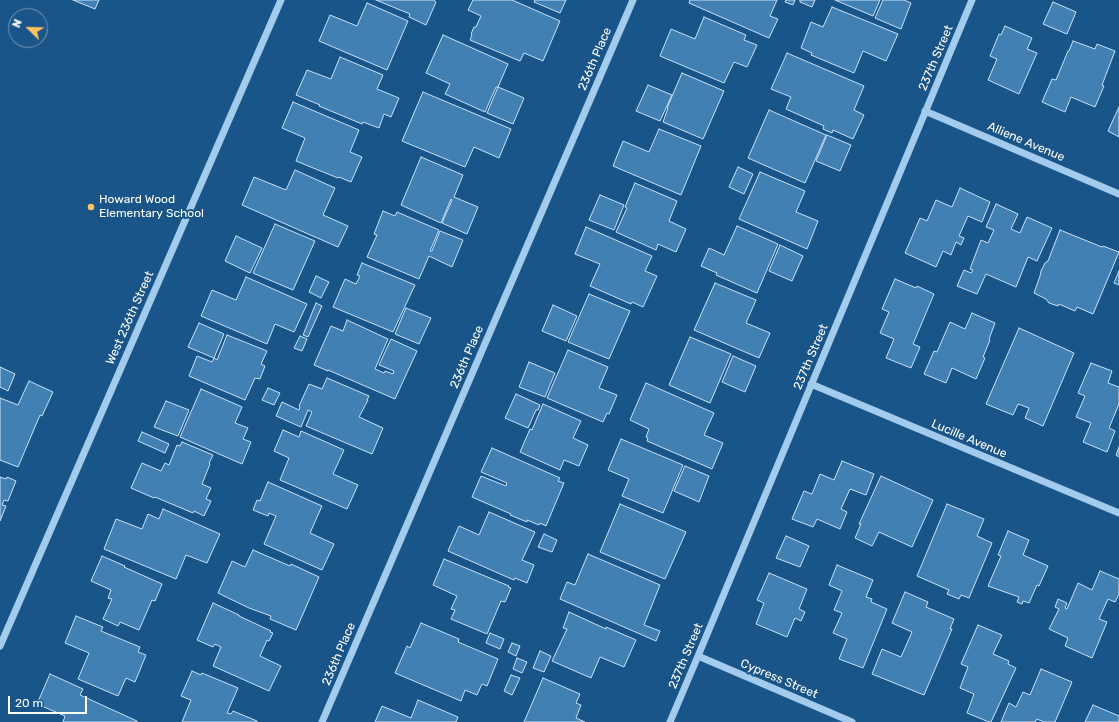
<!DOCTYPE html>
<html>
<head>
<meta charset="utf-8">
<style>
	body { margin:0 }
	#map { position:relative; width:1119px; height:722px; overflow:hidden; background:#1a5589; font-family:Rubik,sans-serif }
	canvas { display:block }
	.north { position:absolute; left:8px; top:8px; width:40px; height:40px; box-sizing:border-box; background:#1a5589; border:1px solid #7699b8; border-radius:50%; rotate:293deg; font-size:11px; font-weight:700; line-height:16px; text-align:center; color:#fff }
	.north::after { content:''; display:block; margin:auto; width:14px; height:18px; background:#ffc25e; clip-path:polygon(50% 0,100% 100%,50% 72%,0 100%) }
	.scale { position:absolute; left:8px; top:696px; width:79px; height:18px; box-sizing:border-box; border:2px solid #fff; border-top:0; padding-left:5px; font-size:12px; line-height:14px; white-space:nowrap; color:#fff; -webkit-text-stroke:3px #1a5589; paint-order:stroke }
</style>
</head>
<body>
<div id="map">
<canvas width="1119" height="722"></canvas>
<div class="north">N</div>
<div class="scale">20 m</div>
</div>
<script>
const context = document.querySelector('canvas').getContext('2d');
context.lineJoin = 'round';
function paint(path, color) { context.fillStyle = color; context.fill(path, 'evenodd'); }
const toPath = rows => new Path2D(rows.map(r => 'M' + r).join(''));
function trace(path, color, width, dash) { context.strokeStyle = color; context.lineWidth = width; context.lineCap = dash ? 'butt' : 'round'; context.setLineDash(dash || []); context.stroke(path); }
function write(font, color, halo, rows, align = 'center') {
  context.font = font + ' Rubik,sans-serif'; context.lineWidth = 4; context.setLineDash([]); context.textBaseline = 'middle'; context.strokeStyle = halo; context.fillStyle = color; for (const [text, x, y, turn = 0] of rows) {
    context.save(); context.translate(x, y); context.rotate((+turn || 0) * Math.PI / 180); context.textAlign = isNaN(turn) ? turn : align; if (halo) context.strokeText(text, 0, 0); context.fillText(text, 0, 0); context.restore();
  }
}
const building = toPath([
	[73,0,99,0,95,9,73,0],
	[376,0,434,0,436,2,426,25,409,17,410,14,376,0],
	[473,0,512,0,560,21,543,61,524,53,520,61,470,40,472,35,471,34,474,27,476,27,481,16,468,10,473,0],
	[535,0,566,0,560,13,534,2,535,0],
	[690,0,777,0,770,16,778,19,769,38,689,3,690,0],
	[786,0,795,0,793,5,785,2,786,0],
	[800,0,815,0,812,7,800,2,800,0],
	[835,0,880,0,873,16,835,0],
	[883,0,904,0,911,3,901,29,875,18,883,0],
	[1053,2,1076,12,1067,34,1043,24,1053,2],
	[367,3,408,21,387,70,319,41,330,15,357,26,367,3],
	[832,7,898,34,886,61,863,51,854,73,811,55,812,53,801,48,811,22,823,27,832,7],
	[704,17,746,35,744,40,757,45,747,67,734,62,724,83,660,56,671,29,695,39,704,17],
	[1005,26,1032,38,1027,49,1037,53,1019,94,988,80,997,59,990,56,999,34,1001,35,1005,26],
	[443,35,508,64,498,87,524,98,513,124,487,113,498,87,496,87,485,112,445,94,450,84,426,73,443,35],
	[1073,41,1095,49,1097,44,1115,51,1102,85,1104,86,1095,107,1071,97,1065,112,1042,102,1052,79,1056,80,1068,51,1069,51,1073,41],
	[787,53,864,86,854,110,864,115,853,139,833,130,832,133,823,129,824,126,786,109,791,97,771,89,787,53],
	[340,57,383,75,377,89,399,98,391,117,384,114,379,128,363,122,362,124,319,106,320,105,296,95,307,70,331,79,340,57],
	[682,73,724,91,703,139,663,122,668,108,667,108,682,73],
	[648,85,672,95,660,121,636,111,648,85],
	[423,92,511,129,499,158,474,147,465,167,402,141,423,92],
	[293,102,359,130,350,152,362,157,351,182,339,177,338,178,296,161,305,138,282,128,293,102],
	[1119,107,1119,137,1108,131,1119,107],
	[769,110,826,135,805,183,748,158,769,110],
	[659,129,701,146,681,195,613,166,623,141,649,152,659,129],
	[827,135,851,145,840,171,816,161,827,135],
	[421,157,463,175,454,197,478,207,467,234,442,223,452,200,451,199,441,223,401,205,421,157],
	[738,167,753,174,744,194,729,187,738,167],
	[295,170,335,188,323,215,348,226,338,247,242,205,254,177,286,190,295,170],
	[760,172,805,191,796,212,818,221,807,249,739,219,760,172],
	[635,183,677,201,669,221,686,229,676,252,658,244,656,250,616,232,627,208,625,207,635,183],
	[960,188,990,202,982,222,968,216,959,236,964,238,961,245,956,242,951,255,943,251,936,267,905,253,920,218,927,221,936,200,952,207,960,188],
	[600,195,624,205,614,230,589,220,600,195],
	[996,204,1018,214,1011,229,1020,233,1027,217,1052,228,1037,261,1028,257,1016,287,986,274,977,294,957,286,964,270,971,273,973,270,970,269,981,240,988,243,994,230,986,227,996,204],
	[383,211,395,216,397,212,439,230,430,251,432,251,440,231,463,240,452,267,429,256,419,279,367,257,377,235,374,234,383,211],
	[275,224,315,241,293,290,253,273,275,224],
	[737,226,778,244,757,293,716,275,717,273,701,266,709,248,724,255,737,226],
	[586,227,652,256,645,271,657,276,643,307,632,302,631,304,590,286,600,264,575,254,586,227],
	[1060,230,1102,247,1103,246,1119,252,1093,314,1077,307,1075,311,1059,304,1058,306,1049,303,1046,299,1034,293,1040,276,1041,271,1045,263,1048,261,1060,230],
	[236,236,262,248,250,273,225,261,236,236],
	[780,245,803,256,792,281,769,271,780,245],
	[362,263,415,285,393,332,333,307,345,279,356,284,360,276,357,275,362,263],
	[1119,271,1119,285,1114,283,1119,271],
	[316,276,329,282,321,298,309,292,316,276],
	[246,277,307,304,294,332,275,324,267,344,201,316,212,290,236,300,246,277],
	[895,279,916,288,917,286,934,294,913,344,920,347,911,368,886,358,894,339,880,333,889,312,882,309,895,279],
	[715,283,756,300,746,323,770,333,759,358,694,330,715,283],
	[589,294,630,311,609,359,568,342,589,294],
	[316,303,322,306,308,337,303,335,316,303],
	[553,305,577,316,566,341,542,331,553,305],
	[406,308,431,318,419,344,395,334,406,308],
	[972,313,995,323,989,339,990,340,983,357,985,358,976,379,952,368,946,383,924,374,934,351,937,352,950,322,965,329,972,313],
	[347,320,388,339,375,369,384,373,385,371,393,374,394,371,379,365,391,339,417,351,395,399,328,370,328,371,314,365,331,326,343,331,347,320],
	[199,323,224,334,214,358,188,347,199,323],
	[1019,328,1074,353,1043,426,1025,418,1029,408,1018,404,1013,415,986,404,1019,328],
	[227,335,267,351,261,364,265,366,260,379,255,378,245,400,189,376,197,356,212,362,214,358,217,360,227,335],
	[300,336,307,339,302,351,294,348,300,336],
	[690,337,731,354,710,403,669,385,690,337],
	[568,350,608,367,599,388,617,395,609,414,607,413,603,422,547,398,568,350],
	[733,356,756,366,745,392,722,382,733,356],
	[529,362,555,373,545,397,519,387,529,362],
	[1091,363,1112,371,1108,383,1119,387,1119,404,1109,428,1115,431,1107,452,1083,442,1091,423,1076,417,1085,396,1078,393,1091,363],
	[0,367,15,374,8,391,0,387,0,367],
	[327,378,369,396,367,400,368,400,359,417,383,428,372,454,306,426,312,412,308,410,301,427,276,416,282,402,299,410,300,407,299,406,309,384,322,389,327,378],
	[29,381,53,392,42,416,40,415,18,467,0,460,0,398,18,405,29,381],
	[646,383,714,413,704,435,723,443,712,469,647,441,648,438,646,437,649,429,630,420,646,383],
	[268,388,280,393,274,405,262,400,268,388],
	[201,389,242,407,235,423,248,428,243,439,251,442,242,464,180,437,201,389],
	[516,394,540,405,538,410,536,410,528,428,505,418,516,394],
	[166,401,189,410,178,436,154,427,166,401],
	[543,404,581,421,573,438,588,445,579,466,564,460,560,470,520,452,530,429,532,430,543,404],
	[283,430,299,437,301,431,344,450,333,474,358,485,347,509,280,480,289,458,274,451,283,430],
	[142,432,169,444,165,453,138,441,142,432],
	[621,439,683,465,663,513,622,496,629,479,608,470,621,439],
	[182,442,213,455,209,463,210,464,202,484,211,488,206,499,211,501,204,516,194,511,193,513,155,497,154,498,131,488,142,463,161,471,165,463,169,465,177,445,180,446,182,442],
	[1119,447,1119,457,1116,455,1119,447],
	[492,448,560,478,558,481,564,483,546,526,540,523,539,525,527,520,527,522,510,515,511,514,472,497,481,476,506,486,507,483,481,472,492,448],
	[842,461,874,474,866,495,850,489,841,509,847,512,840,529,817,519,813,527,792,519,804,491,812,494,820,474,834,480,842,461],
	[685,466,709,476,699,502,674,491,685,466],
	[881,476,933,500,912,547,879,532,872,546,855,538,861,524,859,524,881,476],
	[0,477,6,479,7,477,16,481,8,501,4,500,2,505,6,506,0,521,0,477],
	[268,482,322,506,310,533,334,544,322,570,264,544,276,516,269,513,268,516,253,510,257,500,260,501,268,482],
	[620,504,686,532,665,579,600,552,620,504],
	[947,504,984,519,977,536,992,543,969,598,961,595,959,599,947,594,949,590,917,576,947,504],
	[163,509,220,534,207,563,186,555,176,579,104,549,116,519,142,529,148,514,159,519,163,509],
	[489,512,535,532,522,560,534,565,527,583,515,578,514,580,448,551,459,526,479,535,489,512],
	[1008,531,1029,540,1023,555,1048,566,1039,586,1037,585,1029,603,1023,601,1022,604,1017,602,1019,597,988,586,1001,556,998,555,1008,531],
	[544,534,557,540,552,552,538,547,544,534],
	[786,536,809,546,800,567,776,558,786,536],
	[253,550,290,566,291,564,319,577,296,630,270,619,271,616,249,608,218,593,232,561,245,567,253,550],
	[588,554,660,585,644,625,660,631,656,641,560,599,567,582,575,585,588,554],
	[102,556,125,566,124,567,162,584,155,601,152,600,139,630,120,622,118,626,103,619,112,599,108,598,111,590,91,581,102,556],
	[444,559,509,586,508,587,511,588,505,602,501,601,487,634,451,619,455,610,451,609,457,596,433,585,444,559],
	[837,565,873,580,866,597,872,599,871,602,887,609,863,668,839,659,847,639,833,633,842,613,834,610,842,591,829,585,837,565],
	[1100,571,1119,579,1119,594,1115,602,1108,599,1099,619,1107,622,1092,658,1065,646,1068,638,1049,629,1059,609,1055,607,1058,599,1067,603,1065,608,1067,609,1078,583,1092,590,1100,571],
	[769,573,807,589,799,609,805,612,801,621,795,618,787,637,756,624,764,603,757,600,769,573],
	[905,592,928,602,926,607,954,619,950,629,952,629,924,695,872,674,882,649,901,657,912,632,892,623,905,592],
	[213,603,239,615,239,616,271,631,270,632,273,633,269,641,267,640,260,656,281,666,269,691,213,666,221,647,215,644,213,647,197,640,213,603],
	[569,612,606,629,606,627,636,640,624,667,600,657,591,678,552,661,567,629,563,628,569,612],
	[76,616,103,627,101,631,140,647,138,652,146,655,135,682,126,678,118,696,78,679,89,653,65,643,76,616],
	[421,623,459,639,458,642,498,659,487,686,482,684,477,695,465,690,461,701,395,673,407,646,410,648,421,623],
	[978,625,1002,635,993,654,1009,661,1008,664,1016,668,991,722,989,722,967,713,974,694,960,688,968,667,961,664,978,625],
	[490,633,504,639,500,649,486,643,490,633],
	[512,643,520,646,516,656,508,652,512,643],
	[540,651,551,656,544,672,533,668,540,651],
	[517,658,527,662,522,673,513,669,517,658],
	[1041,669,1072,682,1055,722,1044,722,1037,719,1035,722,1001,722,1009,703,1016,707,1023,692,1030,695,1041,669],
	[192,671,201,675,202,673,238,688,227,713,231,714,233,711,257,721,257,722,182,722,191,700,181,696,192,671],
	[50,674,83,689,80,695,137,721,137,722,63,722,65,716,37,704,50,674],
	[511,675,520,678,512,695,504,691,511,675],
	[543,678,580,694,576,703,581,705,576,718,585,722,524,722,543,678],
	[418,700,458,717,456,722,375,722,382,706,411,718,418,700],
	[1093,705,1119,716,1119,722,1085,722,1093,705]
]);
const minor = toPath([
	[925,111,1119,194],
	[811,384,1119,513],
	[0,646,281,0],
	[698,656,852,722],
	[322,722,633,0],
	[670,722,698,656,972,0]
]);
const markers = [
	[91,207,4,"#ffc25e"]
];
const streetNames = [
	["237th Street",936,58,-67],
	["236th Place",595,59,-67],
	["Alliene Avenue",1026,142,23],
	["West 236th Street",130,318,-66],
	["236th Place",467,357,-67],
	["237th Street",811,357,-67],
	["Lucille Avenue",969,439,23],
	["236th Place",339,654,-67],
	["237th Street",686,656,-67],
	["Cypress Street",779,679,23]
];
const poiNames = [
	["Howard Wood",99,200],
	["Elementary School",99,214]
];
paint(building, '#427fb2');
trace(building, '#c8e3f9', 1);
trace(minor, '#a3cbed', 7);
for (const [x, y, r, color] of markers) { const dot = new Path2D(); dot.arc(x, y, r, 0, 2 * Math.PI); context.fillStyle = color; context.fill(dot); trace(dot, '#1a5589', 1.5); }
write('12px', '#fff', '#1a5589', streetNames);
write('12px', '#fff', '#1a5589', poiNames, 'left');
</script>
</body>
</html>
